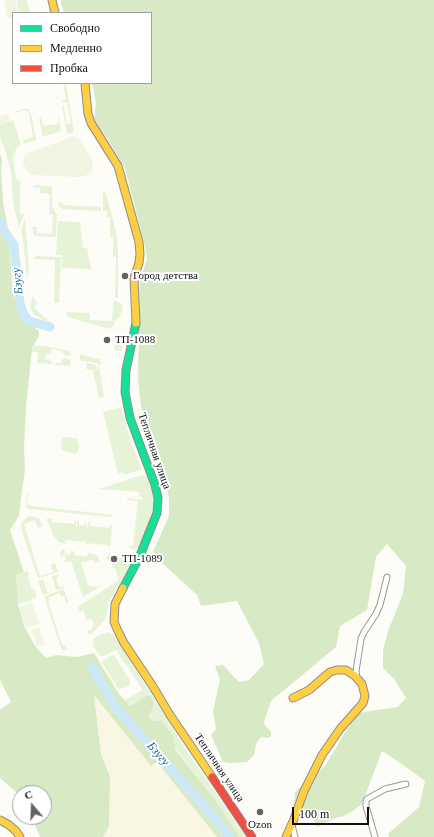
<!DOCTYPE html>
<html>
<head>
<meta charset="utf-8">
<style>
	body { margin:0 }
	#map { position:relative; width:434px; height:837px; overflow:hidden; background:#fdfcf7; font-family:"Times New Roman",serif }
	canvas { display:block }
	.legend { position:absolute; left:12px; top:12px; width:140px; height:72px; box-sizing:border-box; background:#fff; border:1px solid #a0a0a0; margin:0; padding:5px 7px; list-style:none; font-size:12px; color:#111 }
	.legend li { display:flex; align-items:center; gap:8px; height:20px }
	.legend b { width:20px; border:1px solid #a0a0a0 }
	.north { position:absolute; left:12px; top:785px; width:40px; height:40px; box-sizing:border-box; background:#fff; border:1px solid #a0a0a0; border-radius:50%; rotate:341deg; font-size:11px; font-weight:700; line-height:16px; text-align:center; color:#111 }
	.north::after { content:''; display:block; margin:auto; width:14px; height:18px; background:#646362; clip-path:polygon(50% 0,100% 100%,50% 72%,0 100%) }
	.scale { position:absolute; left:292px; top:807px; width:77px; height:18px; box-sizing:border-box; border:2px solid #111; border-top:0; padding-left:5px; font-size:12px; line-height:14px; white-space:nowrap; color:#111; -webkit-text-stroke:3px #fff; paint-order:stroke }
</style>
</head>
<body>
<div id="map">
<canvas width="434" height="837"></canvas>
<ul class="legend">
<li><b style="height:5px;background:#16e098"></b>Свободно</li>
<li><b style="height:5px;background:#ffcf43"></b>Медленно</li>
<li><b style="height:5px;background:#f24e42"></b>Пробка</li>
</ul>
<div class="north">С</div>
<div class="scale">100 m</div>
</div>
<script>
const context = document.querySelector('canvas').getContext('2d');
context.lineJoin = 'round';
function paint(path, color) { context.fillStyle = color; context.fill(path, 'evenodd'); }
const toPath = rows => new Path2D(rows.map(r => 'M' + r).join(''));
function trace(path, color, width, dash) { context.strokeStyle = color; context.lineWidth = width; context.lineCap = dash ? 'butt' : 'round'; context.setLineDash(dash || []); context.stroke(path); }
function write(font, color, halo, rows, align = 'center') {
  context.font = font + ' "Times New Roman",serif'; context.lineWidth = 4; context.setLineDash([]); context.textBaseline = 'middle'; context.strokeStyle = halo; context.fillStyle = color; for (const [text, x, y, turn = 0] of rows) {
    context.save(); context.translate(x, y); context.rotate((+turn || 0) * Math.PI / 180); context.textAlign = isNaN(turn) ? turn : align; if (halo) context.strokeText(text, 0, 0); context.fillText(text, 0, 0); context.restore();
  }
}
const farmland = toPath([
	[94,694,151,766,157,761,217,837,103,837,109,826,110,777,101,754]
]);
const green = toPath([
	[17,0,26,0,31,12,34,11,36,13,19,13],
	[63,83,66,83,74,132,67,134,62,106,64,106,67,124,71,123,67,102,63,103,62,100,66,99],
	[25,109,28,109,31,114,36,140,23,144,24,140,33,137,29,113,25,110,15,113,16,111],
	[41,117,43,126,58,124,58,119,59,119,61,131,43,137,39,118],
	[13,120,21,145,19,145,15,151,13,157,16,177,17,180,23,183,20,183,20,214,24,214,19,228,15,211,13,201,11,171,10,169,5,149,0,137,0,125],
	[36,185,51,186,52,188,52,206,54,211,57,214,56,237,36,236,34,235,33,233,32,227,37,227,37,234,39,234,39,233,52,234,53,214,49,214,50,194,40,193,40,188,33,188,33,186],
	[103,191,106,193,117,236,118,255,118,298,115,298,116,257,113,257,113,237,110,237,110,217,107,217,107,211,103,211],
	[58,202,61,202,63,205,101,207,101,211,62,209,59,206],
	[25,218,29,268,27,280,23,240,21,231],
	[58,221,80,222,83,248,87,248,91,269,62,268,62,255,56,255],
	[37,256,61,257,59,303,54,303,55,260,34,259,35,257],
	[33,296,37,303,34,308,48,320,47,322,35,315,31,310,30,305],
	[114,300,123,305,122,312,120,316,115,321,114,325,110,329,68,317,67,315,66,312,90,313,90,320,112,321],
	[115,343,123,344,122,351,114,350],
	[34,346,42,346,56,348,69,351,71,354,69,356,64,355,63,351,53,349,52,350,51,350,51,354,46,354,45,359,50,360,50,362,53,362,53,364,37,363,38,352,32,352,32,348],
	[81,354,96,359,96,358,100,359,101,363,99,365,104,397,99,398,93,370,86,369,87,363,96,365,97,370,99,369,98,363,96,363,79,360],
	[65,358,70,360,71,363,69,366,55,365,55,363,61,363,61,360],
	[121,407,133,448,142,468,140,470,124,475,123,472,118,474,103,412],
	[62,437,77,438,79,449,77,453,75,454,63,451,61,448],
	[142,475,146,475,152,490,153,504,150,520,139,547,136,550,129,548,129,546,133,546,138,501,127,500,127,498,142,500,142,497,139,496,139,492,99,489],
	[27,492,28,492,27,505,31,505,31,506,114,515,111,517,29,509,27,508,26,505],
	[29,516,39,518,43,526,38,528,35,520,24,524,40,576,53,572,51,565,55,563,58,572,38,578,21,528,21,524,23,521],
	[47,518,52,519,52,524,53,524,53,522,74,524,75,521,76,521,76,526,77,526,77,521,79,521,79,525,84,525,85,522,86,522,86,527,87,527,88,522,90,522,90,526,109,528,110,525,112,525,111,541,110,541,110,542,111,543,111,546,110,547,107,545,85,543,86,540,84,540,84,542,66,540,66,544,59,542,55,538,53,535,47,520],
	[63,549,65,550,65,554,70,555,71,551,74,551,74,555,87,557,88,553,97,555,100,561,95,563,93,559,81,563,88,585,91,587,94,587,101,586,83,597,71,561,63,563,63,562,66,560,65,556,61,557,60,552],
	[110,555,111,556,111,559,112,561,117,561,118,560,117,557,122,557,122,560,127,561,128,558,132,560,133,562,108,603,109,604,106,617,105,620,91,634,88,634,87,631,88,630,91,630,94,624,91,618,87,620,83,610,79,612,78,607,119,580,115,568,113,568,110,559,107,560,106,557],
	[28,571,29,576,28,577,32,589,34,588,37,597,31,599,31,601,18,604,16,574],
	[59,574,59,576,56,578,59,587,63,586,63,588,56,590,52,576],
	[43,579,48,593,43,595,38,581],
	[64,589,68,602,66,603,64,596,61,597,60,593,49,597,50,601,48,601,62,645,65,645,66,648,67,647,67,649,62,651,44,596],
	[108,632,114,635,185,748,246,837,240,837,214,798,178,752,173,750,172,741,170,731,165,725,163,722,159,720,155,721,152,720,149,717,150,695,146,696,130,706,124,700,127,699,143,690,116,650,104,656,101,656,99,655,92,644,94,644,93,639,102,634],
	[113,655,115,656,130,680,130,684,129,686,124,688,119,689,117,687,102,663,103,660]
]);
const forest = toPath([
	[61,0,434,0,434,837,389,837,388,834,419,807,425,781,406,767,382,751,362,804,354,810,344,816,335,818,317,827,314,817,299,815,294,808,294,801,295,798,295,792,325,766,357,713,398,707,406,698,394,679,383,668,383,650,388,631,403,594,406,566,387,544,376,557,367,610,340,626,336,647,271,701,265,719,264,724,271,732,271,736,268,738,261,737,256,744,254,755,247,762,230,763,223,762,211,735,216,729,213,711,220,680,215,666,223,665,239,682,249,680,264,664,259,643,237,601,201,606,197,595,152,554,169,516,169,498,166,484,150,445,141,407,138,378,140,279,147,259,144,242,125,168,108,140,94,120,96,103,92,83,151,83,151,13,64,13,61,3],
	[0,153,2,161,1,170,3,202,8,229,13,294,23,319,39,331,39,336,32,348,26,407,24,447,25,471,22,490,19,516,10,530,24,572,16,575,18,604,25,628,36,647,46,658,56,655,76,657,94,653,119,694,130,706,146,696,149,695,151,696,154,703,152,709,149,714,149,717,152,720,155,721,162,720,163,722,165,725,174,737,174,739,173,741,176,744,174,750,177,752,214,798,240,837,217,837,157,762,151,766,94,695,101,754,110,777,109,826,103,837,40,837,32,817,44,817,44,793,20,793,20,797,15,791,0,778,0,710,11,702,0,680]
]);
const pitch = toPath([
	[4,0,16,0,18,13,13,13,13,17,7,18],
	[8,114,10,121,0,125,0,116],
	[73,136,77,137,79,138,92,160,93,167,92,171,89,174,84,176,79,177,31,175,28,173,23,162,23,159,25,155,27,153,59,142],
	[32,602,39,624,26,628,19,607],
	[39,627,45,644,37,646,31,629]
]);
const river = toPath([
	[0,221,5,232,14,245,20,304,24,315,29,321,50,327],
	[92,667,114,705,212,815,230,837]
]);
const street = toPath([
	[357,678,356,671,361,639,364,632,376,614,380,605,387,577],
	[292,825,295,837],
	[375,837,366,806,366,802,367,799,385,789,406,784]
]);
const fast = toPath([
	[123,588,139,558,157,513,158,498,155,485,130,418,125,392,126,370,136,323]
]);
const slow = toPath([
	[52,0,55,13],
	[85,83,88,114,91,123,118,166,139,242,140,254,139,263,134,278,136,323],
	[123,588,115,604,114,622,118,631,124,643,152,685,170,715,212,777],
	[0,820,9,825,16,831,20,837],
	[286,837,294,819,304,791,322,755,340,729,363,703,365,696,362,684,355,676,346,670,337,670,330,672,309,690,293,698]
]);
const jam = toPath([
	[212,777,252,837]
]);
const markers = [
	[125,276,4,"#646362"],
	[107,340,4,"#646362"],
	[114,559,4,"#646362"],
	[260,812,4,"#646362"]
];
const poiNames = [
	["Город детства",133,276],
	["ТП-1088",115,340],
	["ТП-1089",122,559],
	["Ozon",260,825,"center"]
];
const streetNames = [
	["Тепличная улица",154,451,71],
	["Тепличная улица",219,768,56]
];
const waterNames = [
	["Бзугу",18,281,-96],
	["Бзугу",158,754,49]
];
paint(farmland, '#f9f7e4');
paint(green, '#e7f3d7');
paint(forest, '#d8eac5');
paint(pitch, '#f0f6e1');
trace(river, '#cde8f7', 9);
trace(street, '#979795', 7);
trace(fast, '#8e8d8b', 9);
trace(slow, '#8e8d8b', 9);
trace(jam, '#8e8d8b', 9);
trace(street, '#fffffe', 5);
trace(fast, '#16e098', 7);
trace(slow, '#ffcf43', 7);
trace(jam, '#f24e42', 7);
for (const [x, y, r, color] of markers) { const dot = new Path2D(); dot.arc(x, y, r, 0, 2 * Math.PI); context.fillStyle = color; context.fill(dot); trace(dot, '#fff', 1.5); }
write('11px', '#111', '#fff', poiNames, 'left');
write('11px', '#111', '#fff', streetNames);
write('italic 12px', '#1768a6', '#fff', waterNames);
</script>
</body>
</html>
